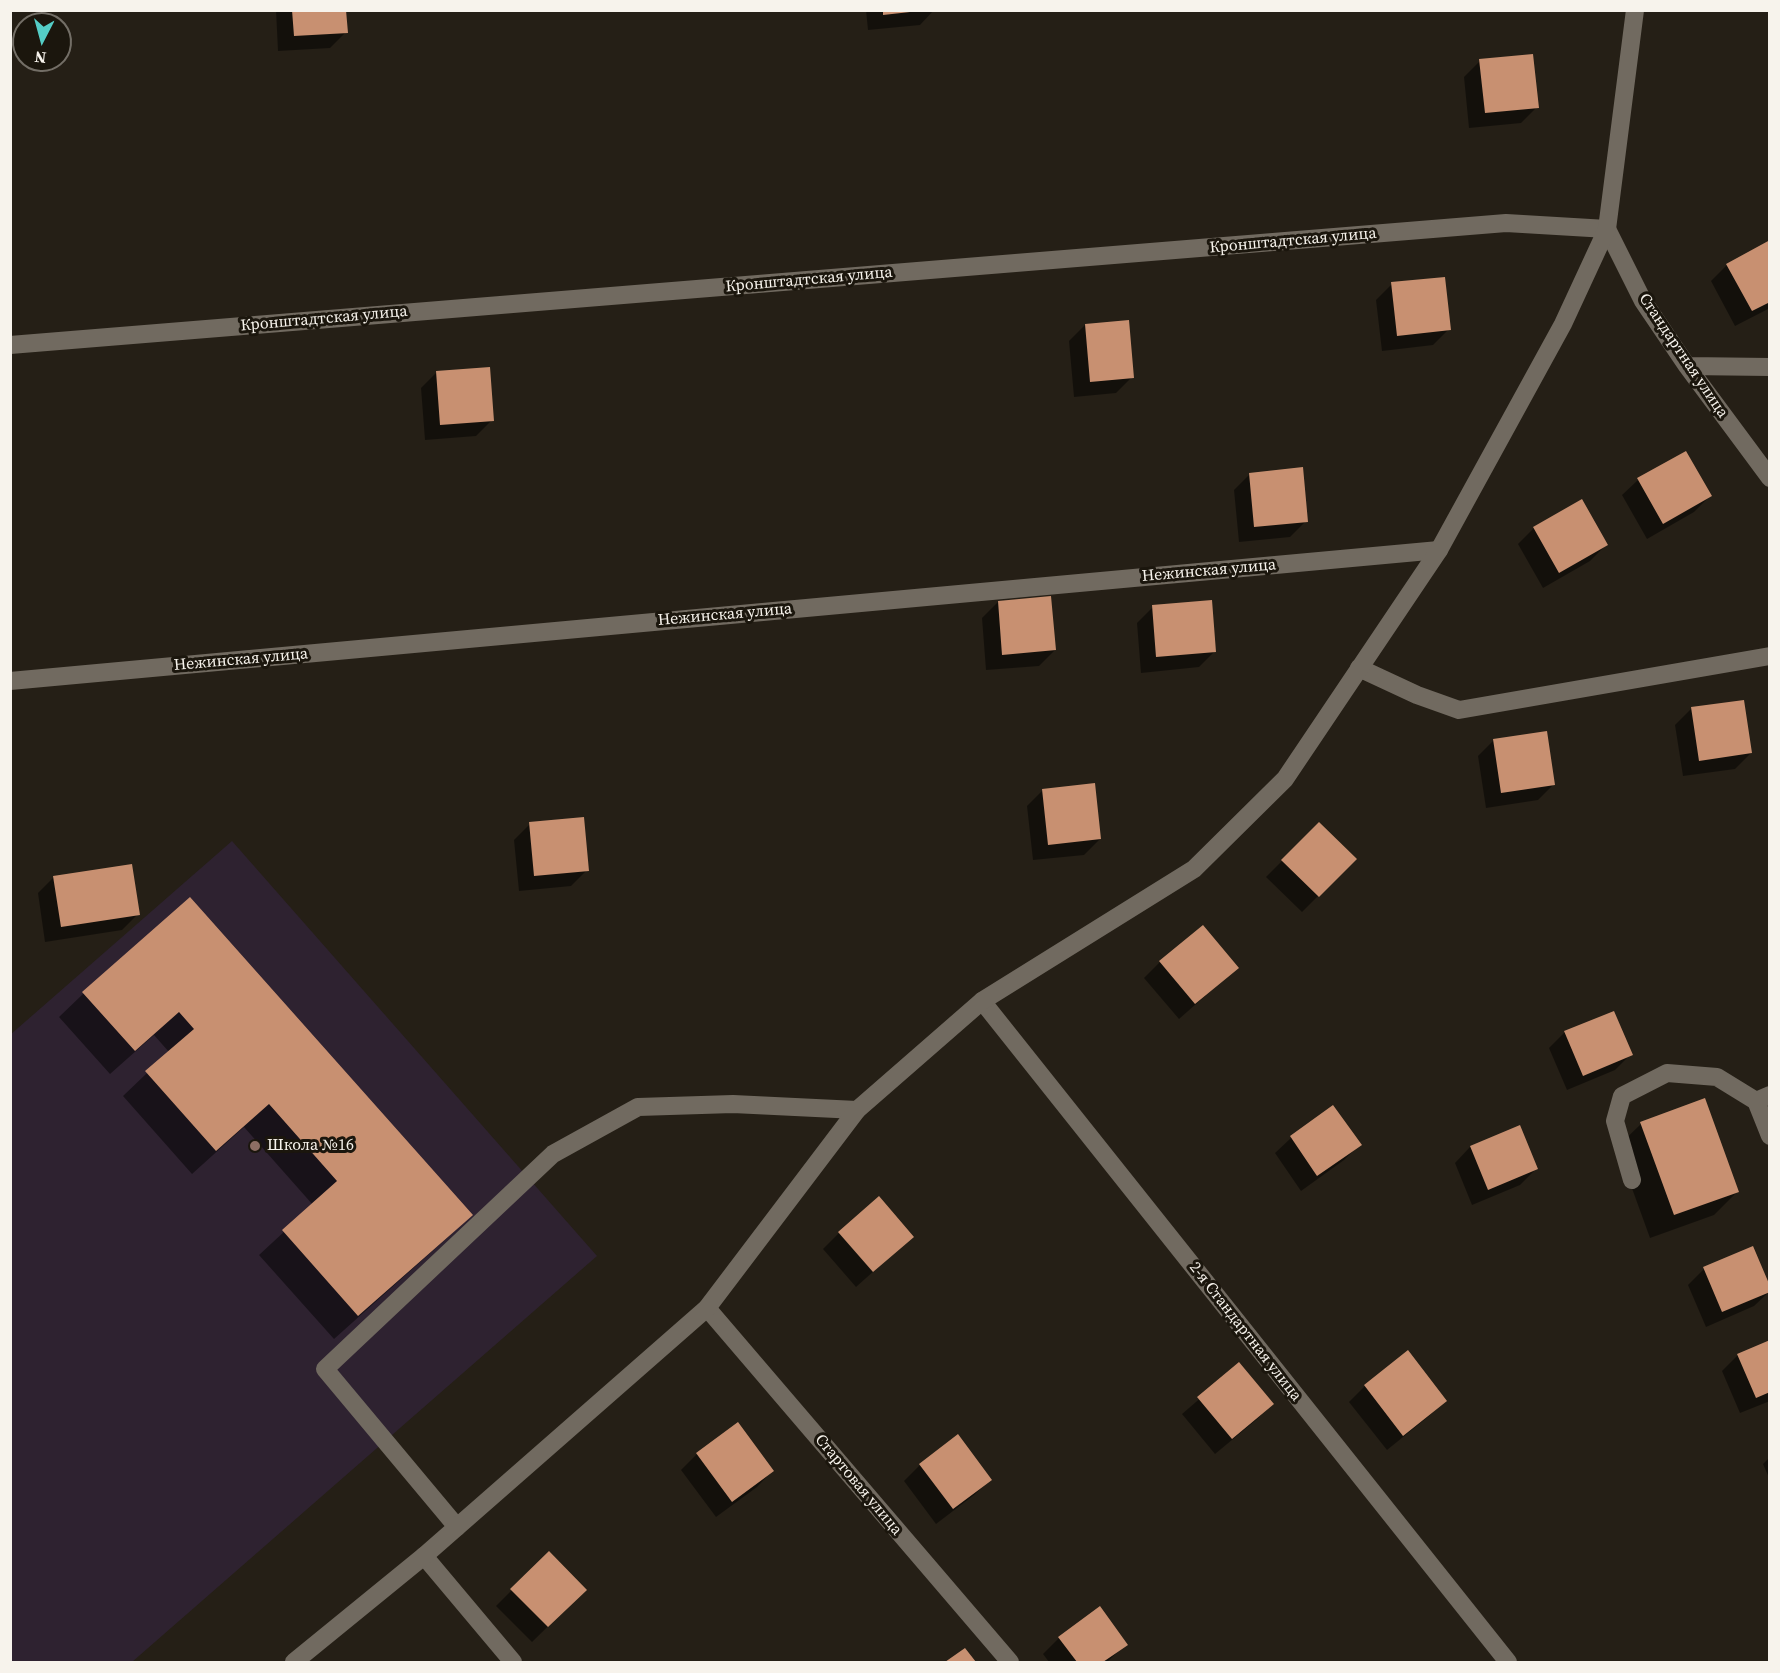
<!DOCTYPE html>
<html>
<head>
<meta charset="utf-8">
<style>
	body { margin:0 }
	#map { position:relative; width:1780px; height:1673px; overflow:hidden; background:#251f16; font-family:"Source Serif 4",serif }
	canvas { display:block }
	.frame { position:absolute; inset:0; border:12px solid #f7f3ec; pointer-events:none }
	.north { position:absolute; left:12px; top:12px; width:60px; height:60px; box-sizing:border-box; background:#1b160d; border:2px solid #736e66; border-radius:50%; rotate:186deg; font-size:16px; font-weight:700; line-height:24px; text-align:center; color:#f7f3ec }
	.north::after { content:''; display:block; margin:auto; width:21px; height:27px; background:#54cdc6; clip-path:polygon(50% 0,100% 100%,50% 72%,0 100%) }
</style>
</head>
<body>
<div id="map">
<canvas width="1780" height="1673"></canvas>
<div class="frame"></div>
<div class="north">N</div>
</div>
<script>
const context = document.querySelector('canvas').getContext('2d');
context.lineJoin = 'round';
function paint(path, color) { context.fillStyle = color; context.fill(path, 'evenodd'); }
const toPath = rows => new Path2D(rows.map(r => 'M' + r).join(''));
function trace(path, color, width, dash) { context.strokeStyle = color; context.lineWidth = width; context.lineCap = dash ? 'butt' : 'round'; context.setLineDash(dash || []); context.stroke(path); }
function write(font, color, halo, rows, align = 'center') {
  context.font = font + ' "Source Serif 4",serif'; context.lineWidth = 6; context.setLineDash([]); context.textBaseline = 'middle'; context.strokeStyle = halo; context.fillStyle = color; for (const [text, x, y, turn = 0] of rows) {
    context.save(); context.translate(x, y); context.rotate((+turn || 0) * Math.PI / 180); context.textAlign = isNaN(turn) ? turn : align; if (halo) context.strokeText(text, 0, 0); context.fillText(text, 0, 0); context.restore();
  }
}
const industrial = toPath([
	[232,841,597,1256,132,1662,11,1662,10,1035]
]);
const shadow = toPath([
	[276,10,345,10,346,32,330,48,278,51],
	[866,10,934,10,920,25,868,30],
	[1480,61,1537,107,1521,123,1469,128,1464,77],
	[1770,242,1770,308,1735,326,1711,281,1727,265],
	[1392,284,1449,329,1433,345,1382,351,1376,300],
	[1085,325,1132,377,1116,393,1074,397,1069,341],
	[437,372,492,420,476,436,425,440,421,388],
	[1250,474,1306,521,1290,537,1239,542,1234,490],
	[1638,480,1710,496,1694,512,1647,539,1622,495],
	[1534,528,1606,545,1590,561,1543,588,1518,544],
	[998,602,1055,650,1039,666,986,670,982,618],
	[1153,607,1215,651,1199,667,1141,673,1137,623],
	[1691,709,1751,753,1735,769,1683,776,1675,725],
	[1494,740,1554,784,1538,800,1486,808,1478,756],
	[1043,790,1100,839,1084,855,1033,860,1027,806],
	[530,824,587,870,571,886,519,891,514,840],
	[1319,824,1355,859,1302,912,1266,877],
	[54,877,138,914,122,930,45,942,38,893],
	[190,899,471,1214,447,1238,334,1339,259,1255,313,1205,244,1127,192,1174,123,1096,169,1052,154,1035,110,1074,59,1017,83,994],
	[1160,962,1237,968,1179,1019,1144,978],
	[1565,1032,1631,1054,1615,1070,1567,1090,1549,1048],
	[1333,1107,1360,1144,1344,1160,1301,1191,1275,1153,1291,1138],
	[1641,1124,1738,1191,1714,1215,1650,1238,1617,1147],
	[1470,1147,1536,1169,1520,1185,1472,1205,1455,1163],
	[839,1233,912,1237,856,1287,823,1249],
	[1704,1269,1770,1291,1754,1306,1706,1327,1688,1285],
	[1770,1342,1770,1401,1740,1413,1722,1371,1738,1355],
	[1407,1353,1445,1401,1429,1416,1387,1450,1349,1402,1365,1386],
	[1239,1365,1272,1404,1256,1420,1215,1454,1182,1414],
	[738,1424,772,1471,757,1487,716,1517,681,1470,697,1454],
	[1770,1457,1770,1480,1763,1464],
	[920,1465,990,1480,974,1495,936,1524,904,1481],
	[549,1553,585,1590,532,1642,496,1606],
	[1099,1609,1126,1644,1107,1662,1049,1662,1043,1654,1059,1638]
]);
const building = toPath([
	[292,10,346,10,348,33,294,36],
	[883,10,910,10,910,12,883,15],
	[1533,54,1539,108,1485,113,1479,59],
	[1770,240,1770,302,1752,311,1726,264],
	[1445,277,1451,330,1397,336,1391,282],
	[1129,320,1134,378,1090,382,1085,324],
	[490,367,494,421,440,425,436,371],
	[1686,451,1712,496,1663,524,1637,478],
	[1303,467,1308,522,1254,527,1249,473],
	[1582,499,1608,545,1559,573,1533,527],
	[1051,596,1056,650,1002,655,998,601],
	[1212,600,1216,652,1156,657,1152,605],
	[1744,700,1752,753,1699,761,1691,707],
	[1547,731,1555,785,1501,793,1493,739],
	[1095,783,1101,839,1048,845,1042,789],
	[584,817,589,871,534,876,529,822],
	[1319,822,1357,859,1319,897,1281,860],
	[132,864,140,915,61,927,53,876],
	[190,897,473,1215,358,1316,282,1230,337,1181,269,1104,216,1151,145,1071,194,1029,179,1012,135,1051,82,992],
	[1203,925,1239,968,1195,1004,1159,961],
	[1614,1011,1633,1055,1583,1076,1564,1031],
	[1705,1098,1739,1192,1674,1215,1640,1122],
	[1333,1105,1362,1145,1317,1176,1290,1136],
	[1520,1125,1538,1169,1488,1190,1470,1146],
	[879,1196,914,1237,873,1272,838,1232],
	[1753,1246,1770,1286,1770,1292,1722,1312,1703,1267],
	[1770,1340,1770,1392,1756,1398,1737,1354],
	[1408,1350,1447,1401,1403,1436,1364,1385],
	[1239,1362,1274,1404,1232,1439,1197,1397],
	[738,1422,774,1471,732,1502,696,1453],
	[958,1434,992,1480,953,1509,919,1464],
	[549,1551,587,1590,548,1627,510,1589],
	[1100,1606,1128,1645,1103,1662,1077,1662,1058,1637],
	[965,1648,976,1662,945,1662]
]);
const lane = toPath([
	[1359,668,1417,695,1459,710,1770,656],
	[1770,1095,1756,1101,1770,1136],
	[1632,1180,1615,1121,1622,1096,1667,1073,1717,1077,1756,1101],
	[457,1527,325,1369,553,1154,638,1107,733,1104,857,1110]
]);
const street = toPath([
	[10,345,1506,223,1607,229,1643,301,1687,366,1770,478],
	[1687,366,1770,367],
	[10,681,1439,550],
	[982,1001,1508,1662],
	[707,1308,1010,1662],
	[424,1556,513,1662]
]);
const secondary = toPath([
	[294,1662,424,1556,707,1308,857,1110,982,1001,1194,869,1285,779,1439,550,1563,324,1607,229,1635,10]
]);
const markers = [
	[255,1146,6,"#8d6e63"]
];
const streetNames = [
	["Кронштадтская улица",1293,241,-5],
	["Кронштадтская улица",809,280,-5],
	["Кронштадтская улица",324,319,-5],
	["Стандартная улица",1683,356,56],
	["Нежинская улица",1209,571,-5],
	["Нежинская улица",725,615,-5],
	["Нежинская улица",241,660,-5],
	["2-я Стандартная улица",1245,1332,52],
	["Стартовая улица",858,1485,50]
];
const poiNames = [
	["Школа №16",267,1146]
];
paint(industrial, '#2e2230');
paint(shadow, '#0007');
paint(building, '#c89071');
trace(lane, '#716a60', 18);
trace(street, '#716a60', 18);
trace(secondary, '#716a60', 18);
for (const [x, y, r, color] of markers) { const dot = new Path2D(); dot.arc(x, y, r, 0, 2 * Math.PI); context.fillStyle = color; context.fill(dot); trace(dot, '#1b160d', 2); }
write('16px', '#f7f3ec', '#1b160d', streetNames);
write('16px', '#f7f3ec', '#1b160d', poiNames, 'left');
</script>
</body>
</html>
